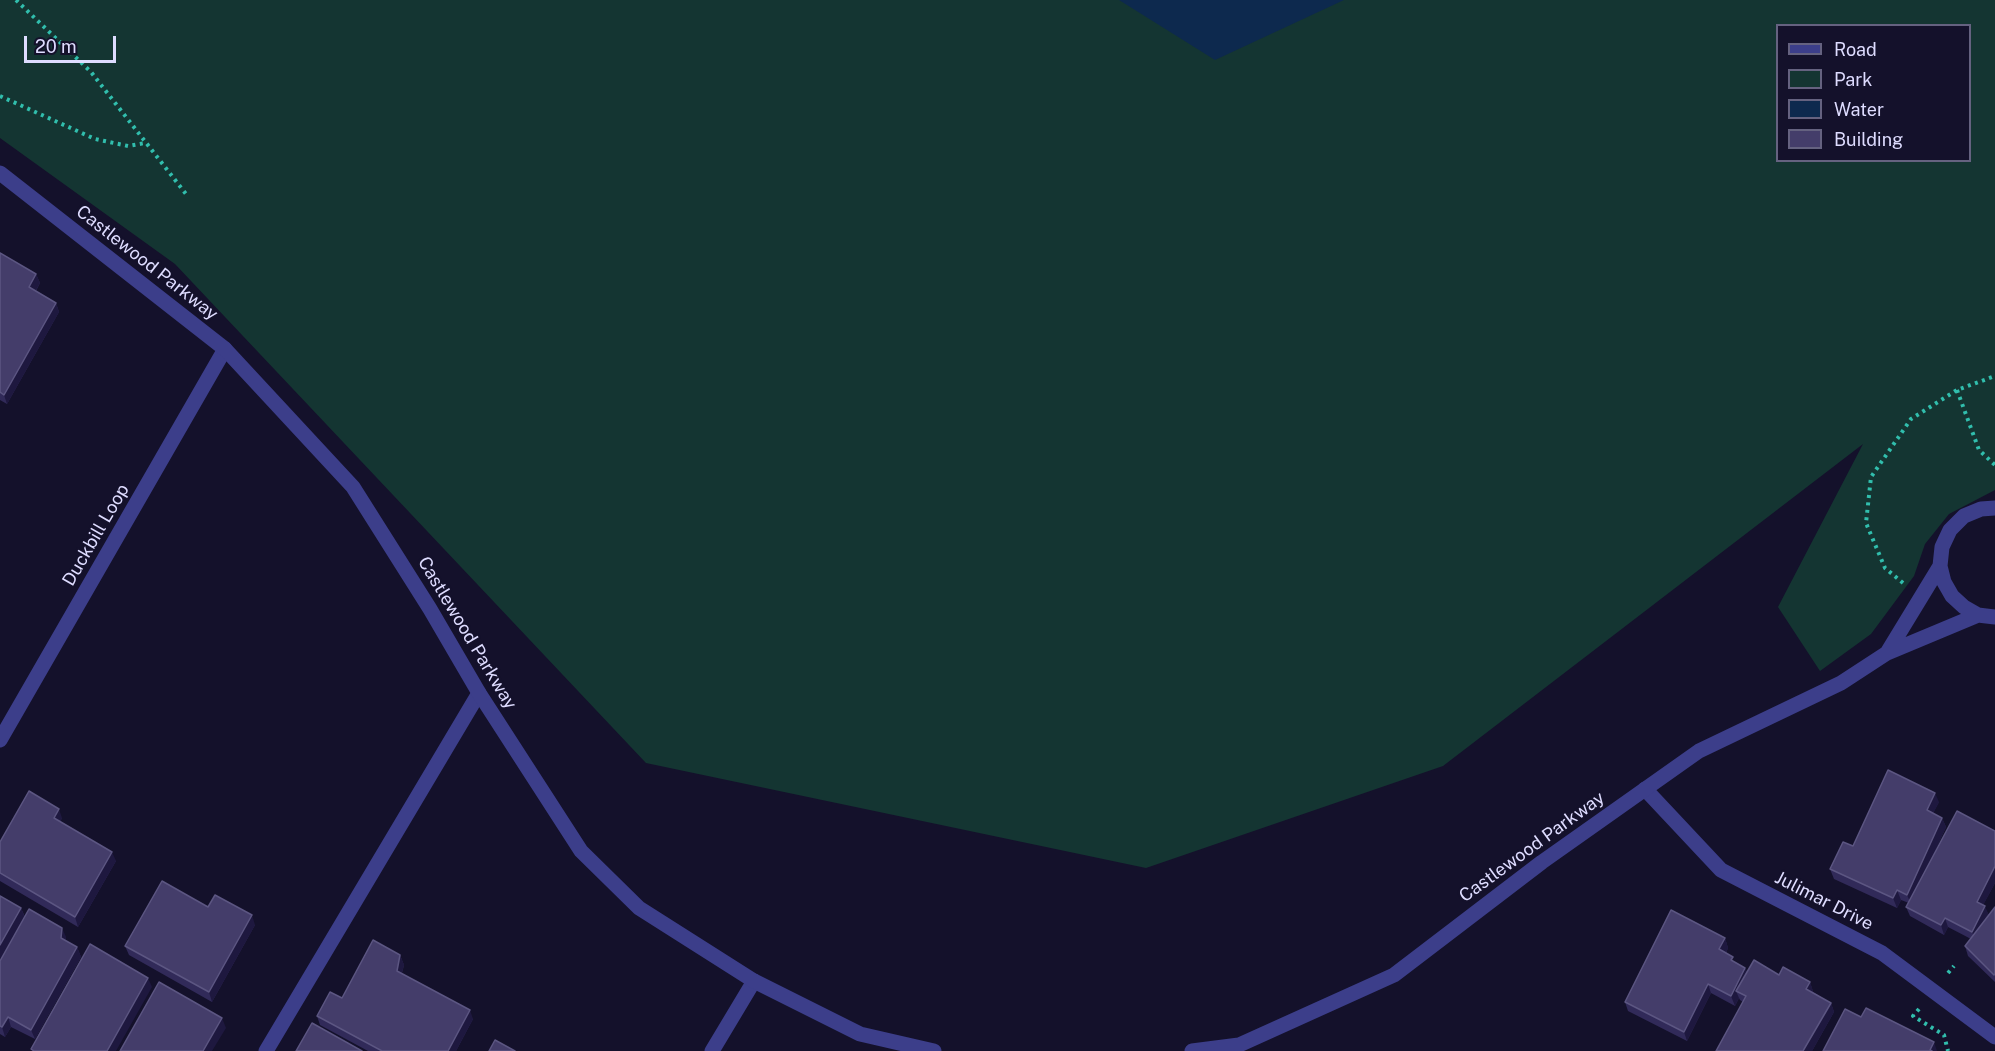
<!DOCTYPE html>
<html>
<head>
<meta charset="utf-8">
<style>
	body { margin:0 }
	#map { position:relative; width:1995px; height:1051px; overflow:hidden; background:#14112b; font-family:"Public Sans",sans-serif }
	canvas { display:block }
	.legend { position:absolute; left:1776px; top:24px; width:195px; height:138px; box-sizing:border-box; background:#14112b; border:2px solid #656280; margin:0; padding:8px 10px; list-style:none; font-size:18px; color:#dedcff }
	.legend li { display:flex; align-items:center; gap:12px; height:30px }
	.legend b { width:30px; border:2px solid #656280 }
	.scale { position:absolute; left:24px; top:36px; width:92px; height:27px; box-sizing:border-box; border:3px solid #dedcff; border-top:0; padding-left:8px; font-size:18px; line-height:21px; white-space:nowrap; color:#dedcff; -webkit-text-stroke:4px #14112b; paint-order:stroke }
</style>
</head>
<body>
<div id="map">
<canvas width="1995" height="1051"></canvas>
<ul class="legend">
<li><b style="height:8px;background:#3c3e8a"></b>Road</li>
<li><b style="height:16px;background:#143532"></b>Park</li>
<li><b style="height:16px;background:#0d294e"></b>Water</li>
<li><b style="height:16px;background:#443d6a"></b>Building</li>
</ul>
<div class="scale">20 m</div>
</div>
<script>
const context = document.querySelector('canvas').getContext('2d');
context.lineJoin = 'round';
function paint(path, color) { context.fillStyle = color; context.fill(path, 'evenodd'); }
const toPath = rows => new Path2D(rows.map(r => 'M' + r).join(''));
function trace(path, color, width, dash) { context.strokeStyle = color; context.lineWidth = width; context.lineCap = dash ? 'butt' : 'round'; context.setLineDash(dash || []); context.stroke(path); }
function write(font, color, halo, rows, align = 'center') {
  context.font = font + ' "Public Sans",sans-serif'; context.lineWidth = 4.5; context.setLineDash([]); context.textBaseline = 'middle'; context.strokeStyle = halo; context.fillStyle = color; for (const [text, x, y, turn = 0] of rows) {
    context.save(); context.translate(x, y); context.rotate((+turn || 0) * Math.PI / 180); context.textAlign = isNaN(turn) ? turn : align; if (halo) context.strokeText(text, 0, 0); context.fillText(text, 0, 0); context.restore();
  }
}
const green = toPath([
	[0,0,1995,0,1995,490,1949,514,1925,544,1914,576,1871,634,1820,671,1778,607,1863,444,1443,766,1146,868,646,763,175,264,0,138],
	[1778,26,1970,26,1970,160,1778,160]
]);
const water = toPath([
	[1119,0,1344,0,1215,60]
]);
const path = toPath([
	[16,0,91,72,186,194],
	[0,96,95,139,128,146,145,143],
	[1957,390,1979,450,1995,465],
	[1903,583,1885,568,1866,523,1871,477,1911,419,1957,390,1995,376],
	[1948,973,1954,966],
	[1919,1009,1913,1016,1944,1035,1948,1051]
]);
const minor = toPath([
	[0,740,225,349],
	[1645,789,1721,870,1882,953,1995,1037],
	[266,1051,479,693],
	[712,1051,754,981]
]);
const tertiary = toPath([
	[0,173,225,349,353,487,430,609,479,693,581,851,639,908,754,981,860,1034,934,1051],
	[1995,508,1981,509,1964,516,1950,530,1942,547,1940,566,1944,582,1952,596,1964,607,1978,615,1995,617],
	[1887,653,1940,566],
	[1192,1051,1239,1045,1394,975,1542,862,1699,751,1841,683,1887,653,1978,615]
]);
const wall = toPath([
	[0,253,36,274,40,283,36,291,56,303,59,312,7,404,0,400],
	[1939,802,1933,813,1942,818,1946,827,1929,864,1995,831,1995,883,1983,905,1989,915,1995,907,1995,982,1968,956,1965,946,1971,939,1948,927,1944,935,1910,916,1906,907,1909,903,1901,900,1897,908,1834,879,1830,869,1853,846],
	[62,818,60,822,116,861,78,927,0,881,0,842],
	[208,907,255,925,212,1002,129,955,125,946],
	[21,908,25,917,66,937,65,941,77,947,81,957,35,1039,11,1027,5,1037,0,1034,0,961,14,937],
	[1725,938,1728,948,1726,953,1735,963,1745,968,1747,972,1779,975,1810,982,1813,992,1831,1003,1834,1012,1812,1051,1716,1051,1743,1002,1740,1000,1739,998,1735,1006,1711,993,1687,1041,1628,1011,1625,1002],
	[400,955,404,965,402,973,473,1019,456,1051,368,1051,320,1025,317,1016]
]);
const shadedWall = toPath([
	[36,274,40,283,32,297,29,287],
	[56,303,59,312,7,404,4,395],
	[1935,793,1939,802,1930,820,1927,810],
	[59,809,62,818,57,827,54,818],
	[1942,818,1946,827,1911,904,1907,895],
	[112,852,116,861,78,927,75,917],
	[1995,866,1995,883,1980,911,1977,902],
	[1897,890,1901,900,1897,908,1893,898],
	[1985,906,1989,916,1976,941,1972,932],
	[21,908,25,918,0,960,0,945],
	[252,915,255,925,212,1002,209,992],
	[1945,918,1948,927,1944,935,1941,925],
	[62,928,66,937,65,948,61,938],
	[1725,938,1728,948,1723,959,1719,949],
	[77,947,81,957,35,1039,31,1030],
	[400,955,404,965,400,980,397,971],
	[1745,968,1749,977,1736,991,1739,998,1735,1006,1731,996],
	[148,978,152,987,116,1051,107,1051],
	[1810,982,1813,991,1810,998,1806,989],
	[1708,984,1711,993,1687,1041,1684,1032],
	[1831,1003,1834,1012,1812,1051,1803,1051],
	[470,1010,473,1019,456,1051,448,1051],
	[8,1017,11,1027,5,1037,2,1027],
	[222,1018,226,1028,212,1051,203,1051],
	[1934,1042,1937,1051,1930,1051,1930,1050]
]);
const building = toPath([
	[0,253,36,274,29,287,56,303,4,395,0,392,0,253],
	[1888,770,1935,793,1927,810,1942,818,1907,895,1897,890,1893,898,1830,869,1843,842,1853,846,1888,770],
	[29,791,59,809,54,818,112,852,75,917,0,873,0,842,29,791],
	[1957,811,1995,831,1995,866,1977,902,1985,906,1972,932,1945,918,1941,925,1906,907,1957,811],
	[162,881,208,907,215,895,252,915,209,992,125,946,162,881],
	[0,896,21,908,0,945,0,896],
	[1995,907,1995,974,1994,975,1965,946,1995,907],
	[29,909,62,928,61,938,77,947,31,1030,8,1017,2,1027,0,1026,0,961,29,909],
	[1671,910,1725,938,1719,949,1733,957,1731,960,1745,968,1731,996,1708,984,1684,1032,1625,1002,1671,910],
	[373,940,400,955,397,971,470,1010,448,1051,382,1051,317,1016,330,992,342,998,373,940],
	[90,944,148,978,107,1051,34,1051,31,1049,90,944],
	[1754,960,1779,975,1783,967,1810,982,1806,989,1831,1003,1803,1051,1716,1051,1746,996,1736,991,1754,960],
	[159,982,222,1018,203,1051,120,1051,159,982],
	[1866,1008,1934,1042,1930,1050,1932,1051,1823,1051,1845,1009,1861,1017,1866,1008],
	[312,1023,362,1051,296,1051,312,1023],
	[495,1040,515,1051,489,1051,495,1040]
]);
const streetNames = [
	["Castlewood Parkway",147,263,38],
	["Duckbill Loop",96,535,-60],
	["Castlewood Parkway",467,633,59],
	["Castlewood Parkway",1532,847,-36],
	["Julimar Drive",1824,901,27]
];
paint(green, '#143532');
paint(water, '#0d294e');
trace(path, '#31bead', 4, [3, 4.5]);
trace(minor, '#3c3e8a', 15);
trace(tertiary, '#3c3e8a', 15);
paint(wall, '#312a59');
paint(shadedWall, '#1e183f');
paint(building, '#443d6a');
trace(building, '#5c5682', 1.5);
write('18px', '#dedcff', '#14112b', streetNames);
</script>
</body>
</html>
